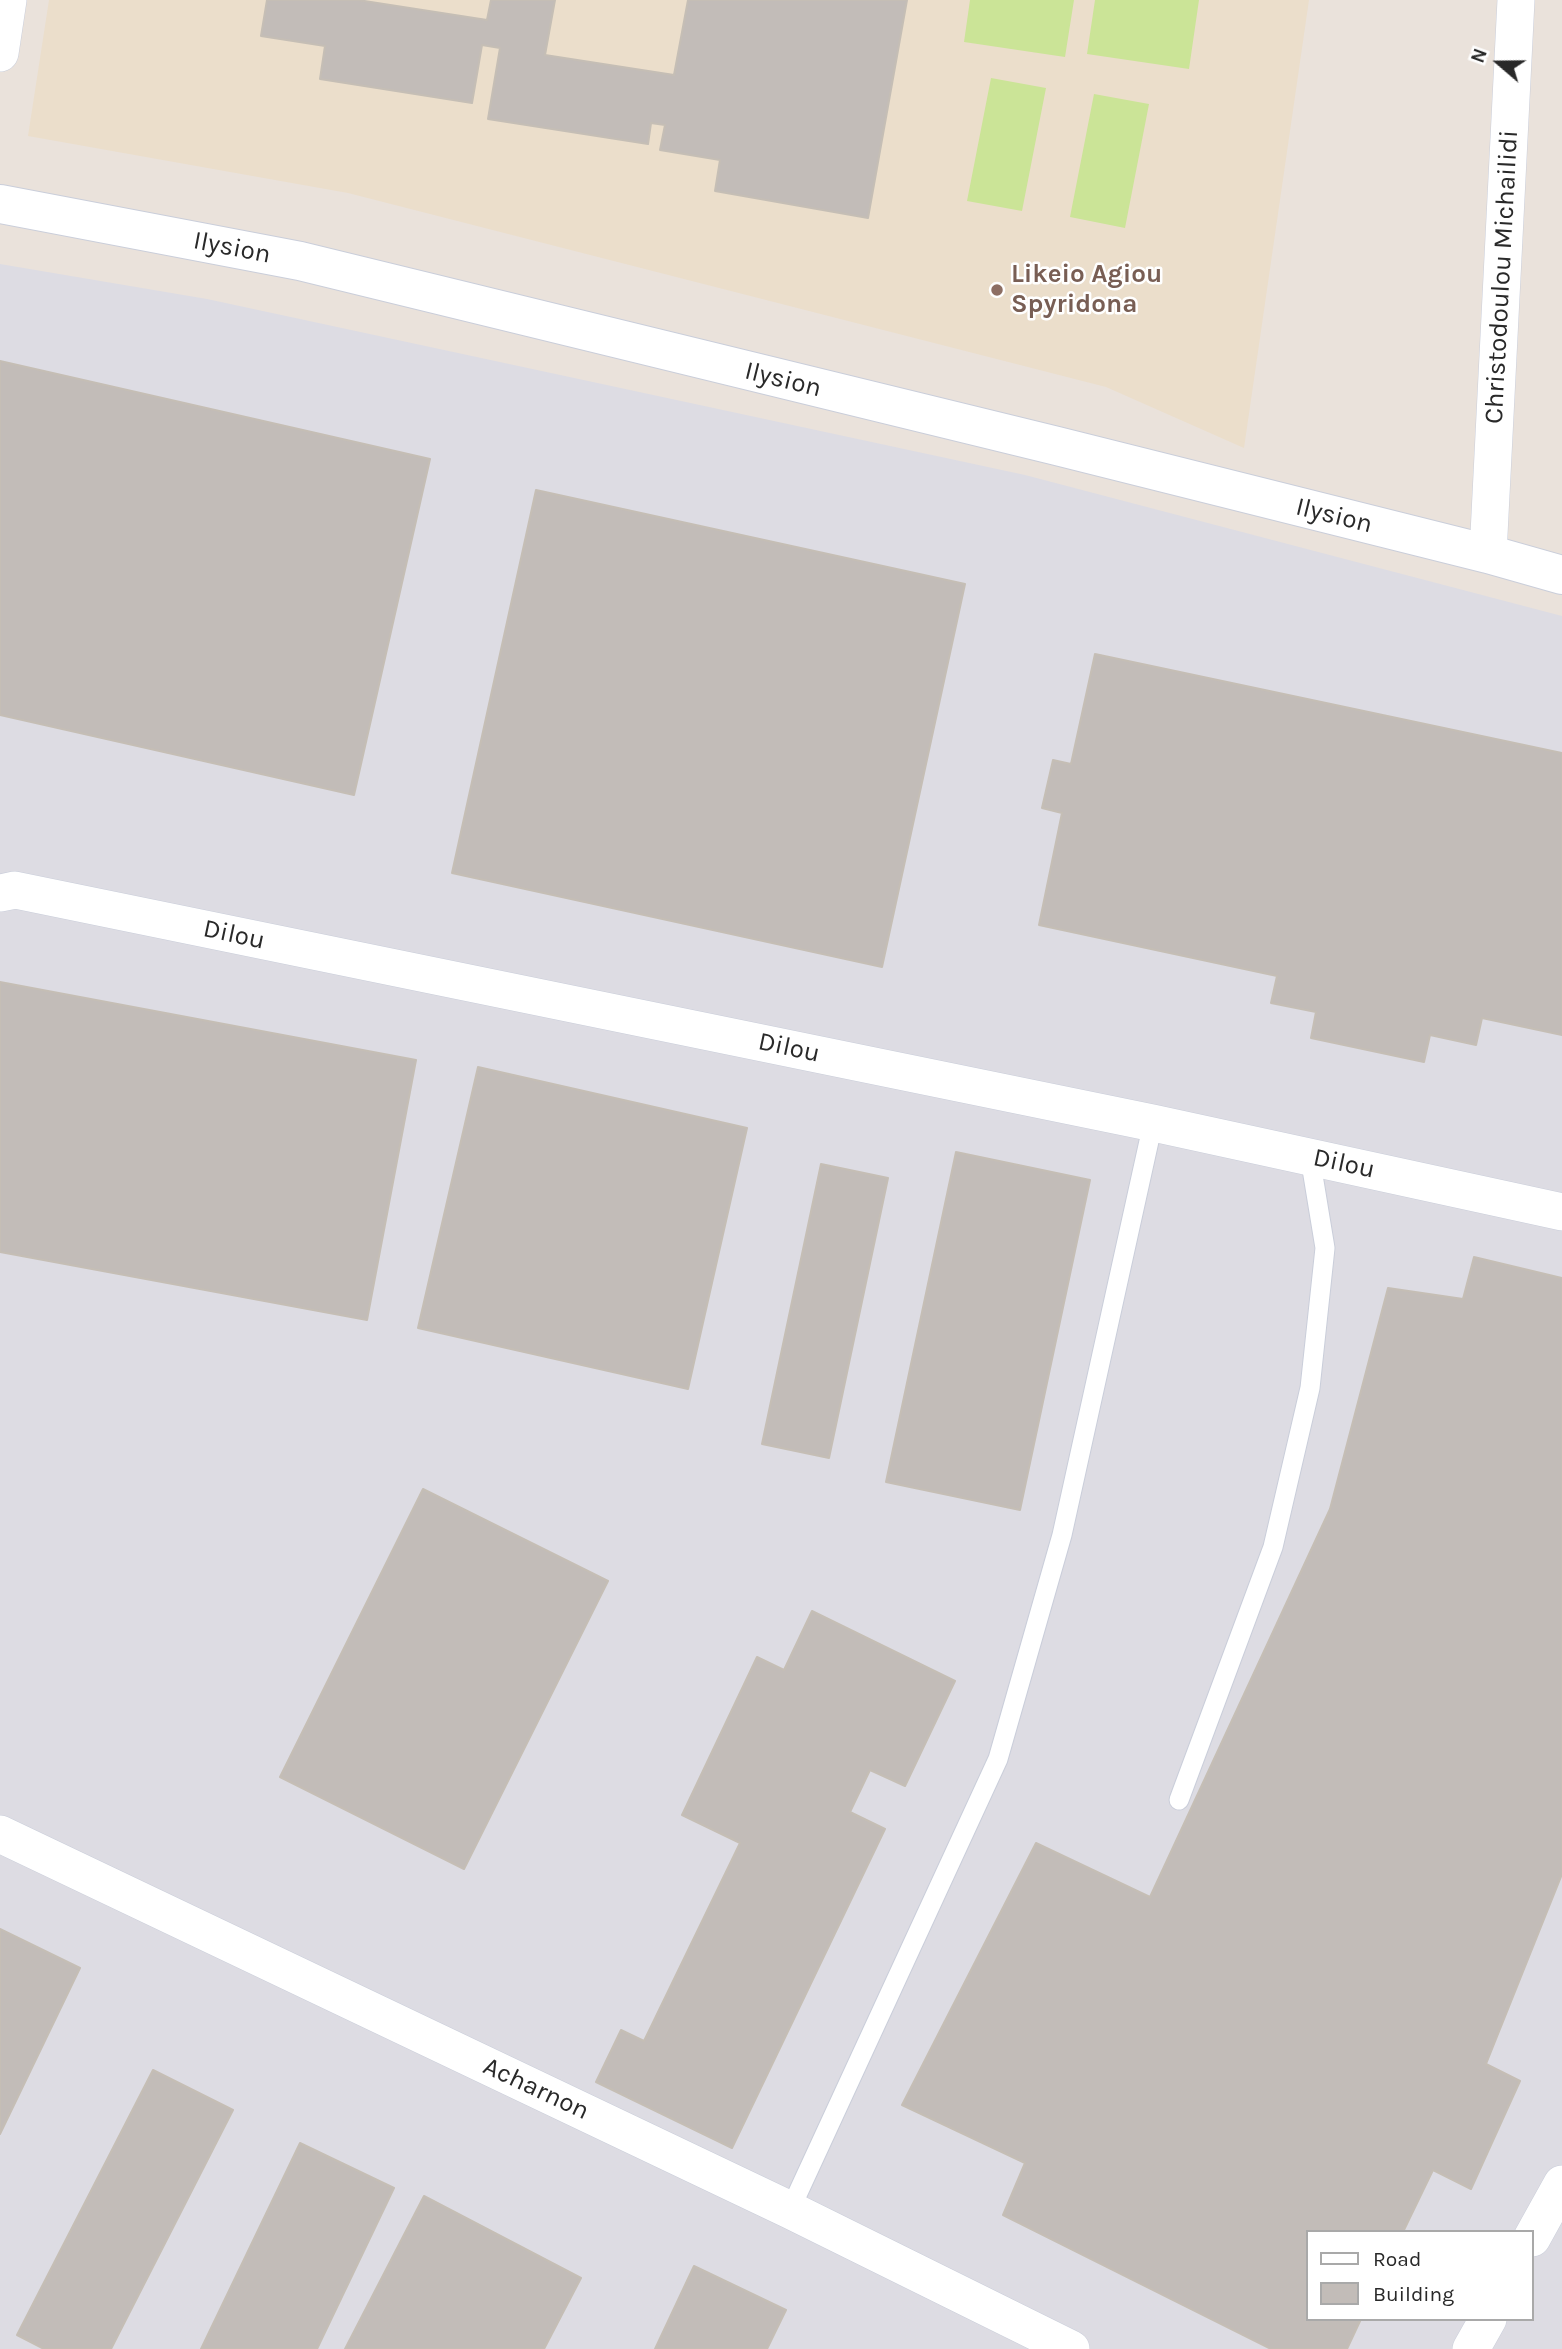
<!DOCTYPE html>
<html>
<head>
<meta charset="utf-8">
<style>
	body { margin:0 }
	#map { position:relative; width:1562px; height:2349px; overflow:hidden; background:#eae2db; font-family:Karla,sans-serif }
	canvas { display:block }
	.legend { position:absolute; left:1306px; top:2230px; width:228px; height:91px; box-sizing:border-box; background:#fff; border:2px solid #a9a9a9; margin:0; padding:9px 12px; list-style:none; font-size:21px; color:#292929 }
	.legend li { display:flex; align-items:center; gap:14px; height:35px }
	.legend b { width:35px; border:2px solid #a9a9a9 }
	.north { position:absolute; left:1464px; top:28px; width:70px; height:70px; -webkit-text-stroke:5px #fff; paint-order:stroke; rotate:290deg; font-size:19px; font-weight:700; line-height:28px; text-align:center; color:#292929 }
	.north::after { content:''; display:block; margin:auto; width:24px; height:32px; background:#292929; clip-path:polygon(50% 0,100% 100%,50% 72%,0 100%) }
</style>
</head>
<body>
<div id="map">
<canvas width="1562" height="2349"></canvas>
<ul class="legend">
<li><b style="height:9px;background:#fff"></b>Road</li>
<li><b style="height:19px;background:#c2bcb8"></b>Building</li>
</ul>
<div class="north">N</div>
</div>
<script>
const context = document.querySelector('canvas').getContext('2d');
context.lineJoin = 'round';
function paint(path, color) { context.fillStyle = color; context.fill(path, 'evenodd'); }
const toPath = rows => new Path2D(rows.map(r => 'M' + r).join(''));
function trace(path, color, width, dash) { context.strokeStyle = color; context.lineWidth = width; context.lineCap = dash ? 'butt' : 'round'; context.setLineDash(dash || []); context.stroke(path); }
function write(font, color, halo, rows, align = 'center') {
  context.font = font + ' Karla,sans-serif'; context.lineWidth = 5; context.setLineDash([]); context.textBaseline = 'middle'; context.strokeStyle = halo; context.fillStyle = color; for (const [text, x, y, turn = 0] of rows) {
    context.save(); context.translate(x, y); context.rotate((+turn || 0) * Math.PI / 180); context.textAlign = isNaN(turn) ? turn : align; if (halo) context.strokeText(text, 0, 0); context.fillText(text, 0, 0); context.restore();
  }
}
const industrial = toPath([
	[0,264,207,299,1025,475,1562,616,1562,2349,0,2349],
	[1308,2232,1532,2232,1532,2319,1308,2319]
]);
const education = toPath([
	[49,0,1309,0,1244,448,1106,387,348,193,28,136]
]);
const pitch = toPath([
	[970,0,1074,0,1065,57,964,42],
	[1095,0,1199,0,1189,69,1087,54],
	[991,78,1046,88,1022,211,967,201],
	[1094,94,1149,104,1125,228,1070,217]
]);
const building = toPath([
	[267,0,358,0,487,20,491,0,555,0,545,55,674,75,688,0,907,0,868,218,715,191,720,160,660,150,665,125,651,123,648,144,488,119,500,48,482,45,472,103,320,79,325,46,261,36,267,0],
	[0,361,430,459,354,795,0,715,0,361],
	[536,490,965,584,882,967,452,873,536,490],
	[1095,654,1562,753,1562,1035,1482,1018,1476,1045,1430,1035,1424,1062,1311,1038,1316,1012,1271,1003,1277,976,1039,925,1062,813,1042,808,1053,760,1071,764,1095,654],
	[0,982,416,1060,367,1320,0,1252,0,982],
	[478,1067,747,1128,688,1389,418,1328,478,1067],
	[956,1152,1090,1180,1020,1510,886,1482,956,1152],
	[821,1164,888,1178,829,1458,762,1444,821,1164],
	[1474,1257,1562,1278,1562,1874,1486,2064,1520,2081,1471,2189,1433,2170,1403,2232,1308,2232,1308,2319,1361,2319,1347,2349,1271,2349,1003,2215,1025,2163,902,2105,1036,1843,1150,1897,1330,1509,1388,1288,1463,1299,1474,1257],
	[423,1489,608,1581,464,1869,280,1777,423,1489],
	[812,1611,955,1681,905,1786,870,1770,850,1812,885,1829,732,2148,596,2082,621,2030,644,2041,740,1843,682,1815,757,1657,784,1670,812,1611],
	[0,1929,80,1968,0,2134,0,1929],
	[153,2070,233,2110,111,2349,44,2349,17,2335,153,2070],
	[300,2143,394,2188,317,2349,201,2349,300,2143],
	[424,2196,581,2278,544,2349,345,2349,424,2196],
	[694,2266,786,2310,767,2349,655,2349,694,2266]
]);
const service = toPath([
	[1179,1800,1273,1547,1310,1388,1325,1248,1310,1157],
	[790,2210,998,1759,1062,1535,1153,1123]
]);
const minor = toPath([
	[0,53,8,0],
	[1488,554,1516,0],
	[0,893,15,890,1153,1123,1562,1212],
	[0,1834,790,2210,1071,2349],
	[1532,2238,1562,2184],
	[1471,2349,1488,2319]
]);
const tertiary = toPath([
	[0,204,300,261,1057,446,1488,554,1562,575]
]);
const markers = [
	[997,290,7,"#8d6e63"]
];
const streetNames = [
	["Ilysion",232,248,11],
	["Christodoulou Michailidi",1502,277,-87],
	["Ilysion",783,380,14],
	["Ilysion",1334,516,14],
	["Dilou",234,935,12],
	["Dilou",789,1048,12],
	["Dilou",1344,1164,12],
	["Acharnon",536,2089,25]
];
const educationNames = [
	["Likeio Agiou",1011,275],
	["Spyridona",1011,305]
];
paint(industrial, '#dddce3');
paint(education, '#ebdecb');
paint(pitch, '#cbe497');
paint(building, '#c2bcb8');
trace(building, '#c5beb5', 2);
trace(service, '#caceda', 21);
trace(minor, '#caceda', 38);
trace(tertiary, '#caceda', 40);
trace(service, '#fff', 19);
trace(minor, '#fff', 37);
trace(tertiary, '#fff', 38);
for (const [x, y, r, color] of markers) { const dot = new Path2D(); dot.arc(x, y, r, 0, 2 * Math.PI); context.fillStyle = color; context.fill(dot); trace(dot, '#fff', 2.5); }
write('26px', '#292929', '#fff', streetNames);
write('bold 26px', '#785e54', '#fff', educationNames, 'left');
</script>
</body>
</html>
